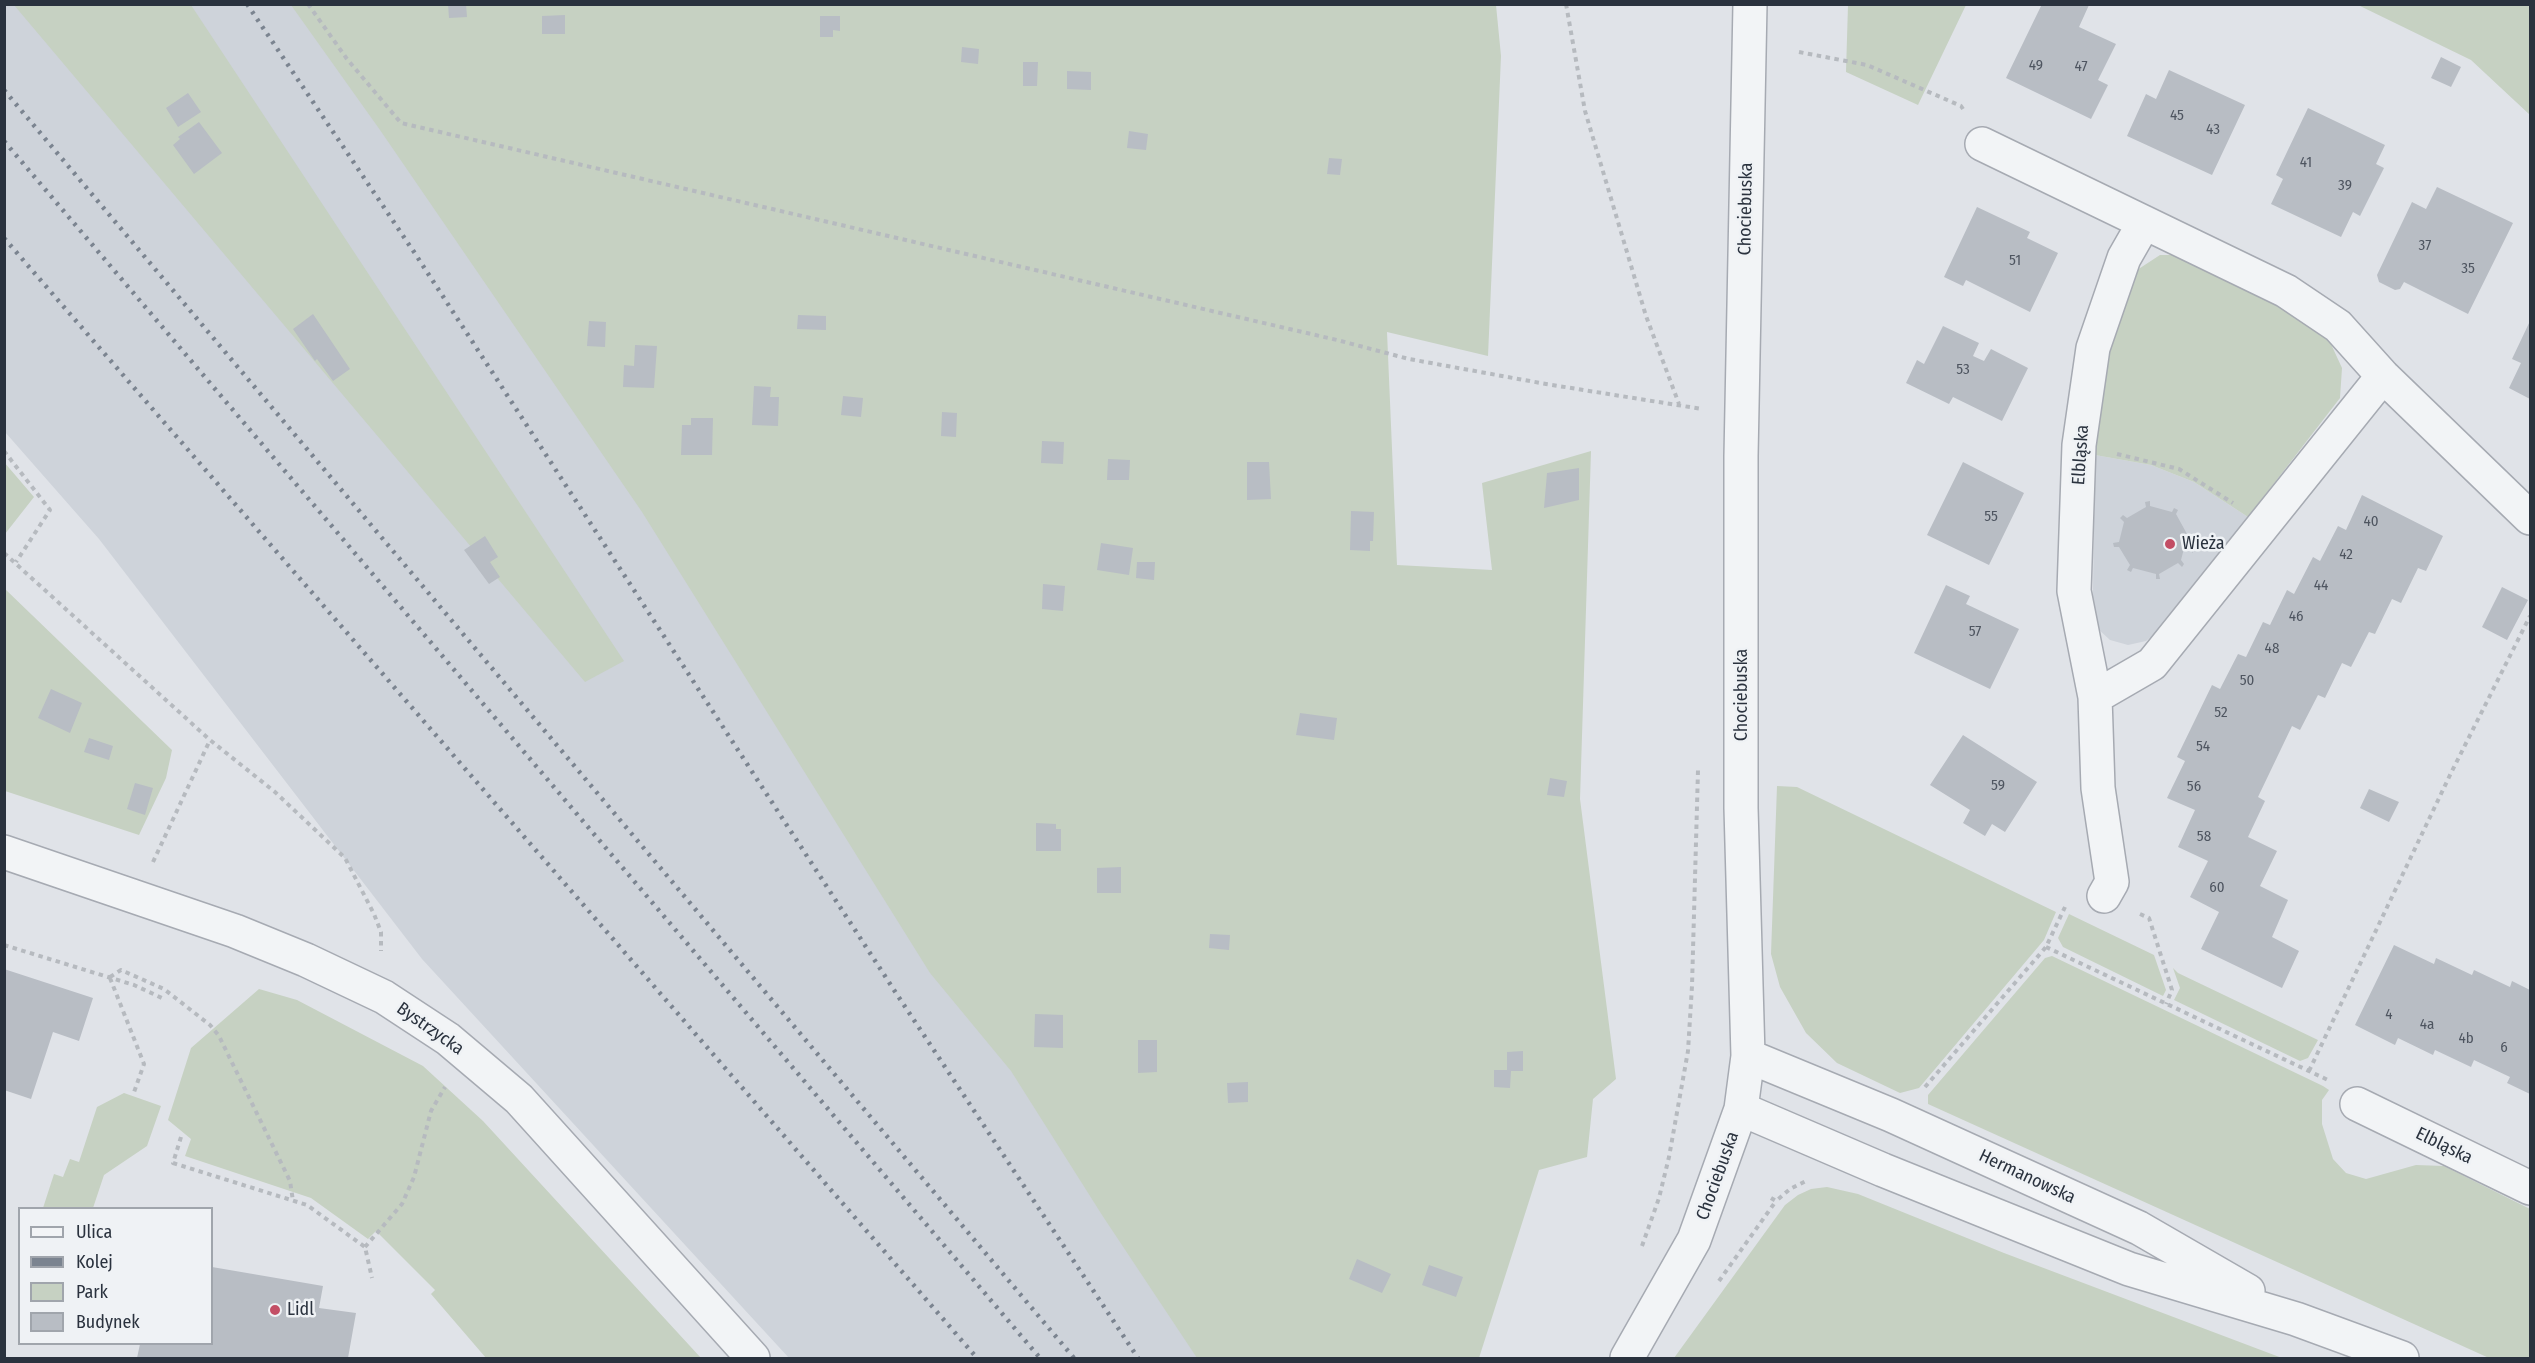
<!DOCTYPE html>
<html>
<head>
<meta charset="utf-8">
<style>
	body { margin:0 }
	#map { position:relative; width:2535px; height:1363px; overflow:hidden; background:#e0e3e8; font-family:"Fira Sans Condensed",sans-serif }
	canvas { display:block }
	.frame { position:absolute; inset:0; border:6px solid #2a323e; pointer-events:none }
	.legend { position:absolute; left:18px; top:1207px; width:195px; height:138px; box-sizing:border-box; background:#eff2f5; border:2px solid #a0a5ac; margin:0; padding:8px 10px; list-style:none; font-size:18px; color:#2a323e }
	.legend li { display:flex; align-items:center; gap:12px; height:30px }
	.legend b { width:30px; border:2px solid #a0a5ac }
</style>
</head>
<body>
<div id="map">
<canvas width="2535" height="1363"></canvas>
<div class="frame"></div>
<ul class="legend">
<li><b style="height:8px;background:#f2f4f6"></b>Ulica</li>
<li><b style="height:8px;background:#7b8490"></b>Kolej</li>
<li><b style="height:16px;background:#c6d1c2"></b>Park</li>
<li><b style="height:16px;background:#b8bdc4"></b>Budynek</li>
</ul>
</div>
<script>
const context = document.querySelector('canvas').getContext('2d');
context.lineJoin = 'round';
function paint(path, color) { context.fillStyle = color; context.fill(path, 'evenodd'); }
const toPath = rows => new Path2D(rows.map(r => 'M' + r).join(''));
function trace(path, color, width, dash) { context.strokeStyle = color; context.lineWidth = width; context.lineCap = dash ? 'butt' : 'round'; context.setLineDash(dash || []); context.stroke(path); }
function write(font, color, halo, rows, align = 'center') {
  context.font = font + ' "Fira Sans Condensed",sans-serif'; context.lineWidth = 5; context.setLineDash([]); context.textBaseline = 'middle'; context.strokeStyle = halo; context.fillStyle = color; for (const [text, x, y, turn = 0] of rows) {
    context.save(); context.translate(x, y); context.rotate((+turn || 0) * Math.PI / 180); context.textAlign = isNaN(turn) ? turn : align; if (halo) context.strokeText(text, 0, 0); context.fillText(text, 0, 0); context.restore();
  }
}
const built = toPath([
	[4,5,313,5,1206,1358,789,1358,422,959,99,539,5,432],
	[2095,455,2151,465,2194,482,2248,517,2160,629,2146,641,2128,645,2110,640,2096,627,2090,609,2093,591]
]);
const green = toPath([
	[14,5,191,5,624,661,585,682],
	[291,5,1496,5,1501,56,1488,356,1387,332,1397,565,1492,570,1482,483,1591,451,1580,799,1616,1079,1593,1099,1587,1157,1539,1170,1479,1358,1197,1358,1102,1215,1011,1071,930,973,642,512,380,130],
	[1848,5,1966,5,1918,105,1846,72],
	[2358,5,2530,5,2530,115,2471,60],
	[2160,255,2188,255,2325,331,2342,368,2340,398,2248,517,2194,482,2151,465,2095,455,2095,407,2107,348,2134,272],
	[4,462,34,497,5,534,4,534],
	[4,588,172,750,166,778,139,835,5,791],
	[1777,786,1797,787,2056,912,2044,940,1919,1088,1900,1093,1837,1063,1806,1033,1780,987,1771,954],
	[2069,914,2154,955,2166,990,2163,996,2063,947,2058,938],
	[2052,956,2323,1086,2329,1090,2322,1100,2322,1124,2333,1159,2346,1173,2366,1179,2416,1165,2444,1166,2530,1209,2530,1358,2489,1358,1928,1104,1928,1095,2045,958],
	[2173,968,2178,973,2318,1040,2308,1058,2300,1061,2174,1000,2180,988],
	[259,989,297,1000,423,1066,483,1121,701,1358,486,1358,431,1294,435,1290,376,1231,368,1239,311,1198,185,1156,191,1139,168,1120,191,1048],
	[124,1093,161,1106,147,1146,104,1175,93,1208,43,1208,54,1174,63,1177,70,1159,79,1162,97,1107],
	[1827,1187,1858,1194,2004,1253,2282,1358,1674,1358,1785,1205,1798,1195,1811,1189]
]);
const building = toPath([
	[448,4,466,4,467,17,449,18],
	[2042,4,2089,5,2079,27,2116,44,2098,80,2108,85,2091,119,2006,78],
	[565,15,565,34,542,34,542,16],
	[820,16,840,16,840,31,833,30,833,37,820,37],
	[962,47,979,49,978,64,961,62],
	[2441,57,2461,67,2451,87,2431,78],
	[1023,62,1038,62,1037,86,1023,86],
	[2169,70,2245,105,2212,175,2127,136,2146,94,2156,99],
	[1067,71,1091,72,1091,90,1067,89],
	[188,93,201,112,178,127,166,108],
	[2308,108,2385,145,2376,164,2384,168,2360,216,2353,212,2341,237,2271,204,2283,179,2276,175],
	[199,122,222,153,194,174,173,145,180,139,178,137],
	[1129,131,1148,134,1146,150,1127,148],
	[1329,158,1342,159,1340,175,1327,174],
	[2437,187,2513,223,2468,314,2404,282,2400,289,2395,290,2379,282,2377,275,2412,202,2426,209],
	[1977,207,2030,232,2027,238,2058,253,2030,312,1966,280,1963,286,1944,277],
	[313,314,350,369,333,381,317,359,315,361,293,329],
	[798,315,826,316,826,330,797,329],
	[589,321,606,322,605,347,587,346],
	[2530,321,2530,399,2509,388,2521,363,2512,359],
	[1943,326,1979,343,1973,356,1984,361,1991,349,2028,368,2002,421,1953,397,1949,404,1906,383,1917,360,1924,364],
	[635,345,657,346,654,388,623,387,624,365,634,366],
	[754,386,771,387,770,397,779,397,778,426,752,425],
	[843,396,863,398,861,417,841,415],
	[942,412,957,413,956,437,941,436],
	[691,418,713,418,712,455,681,455,682,425,691,425],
	[1042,441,1064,442,1063,464,1041,463],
	[1108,459,1130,460,1129,480,1107,480],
	[1247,462,1269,462,1271,499,1247,500],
	[1963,462,2024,493,1989,565,1927,535],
	[1579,468,1579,500,1544,508,1547,473],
	[2362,495,2443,536,2426,571,2418,568,2401,603,2392,599,2375,634,2369,632,2351,667,2342,663,2325,698,2318,695,2300,730,2292,726,2258,797,2265,801,2248,837,2277,851,2260,886,2288,900,2272,937,2299,951,2282,988,2201,949,2219,912,2190,897,2208,861,2178,847,2195,810,2167,798,2185,761,2177,757,2212,685,2220,689,2238,654,2246,657,2263,622,2270,625,2287,590,2294,594,2313,557,2320,561,2338,526,2346,530],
	[2150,501,2150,506,2172,512,2174,508,2178,510,2176,514,2187,534,2191,534,2191,538,2187,537,2181,560,2184,564,2182,567,2178,563,2159,574,2160,579,2156,579,2156,574,2133,568,2131,572,2127,570,2130,565,2119,547,2114,547,2113,543,2119,542,2124,522,2120,518,2123,515,2127,518,2146,507,2145,502],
	[1351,511,1374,512,1373,541,1370,541,1370,551,1350,550],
	[485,536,498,557,490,562,500,577,489,584,464,550],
	[1101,543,1133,548,1129,575,1097,570],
	[1137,562,1155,562,1154,580,1136,578],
	[1043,584,1065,586,1063,611,1042,609],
	[1946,585,1970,596,1966,604,2019,629,1990,689,1914,653],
	[2502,587,2528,600,2507,640,2482,627],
	[51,689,82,703,70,733,38,718],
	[1300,713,1337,718,1334,740,1296,735],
	[1963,735,2037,782,2005,832,1992,824,1985,836,1963,823,1970,810,1930,785],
	[89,738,113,746,109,760,84,752],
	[1550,778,1567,781,1564,797,1547,795],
	[135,783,153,788,145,815,127,809],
	[2369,789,2399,802,2389,822,2360,808],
	[1036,823,1056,824,1056,829,1061,829,1061,851,1036,851],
	[1121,867,1121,893,1097,893,1097,868],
	[1210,934,1230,935,1229,950,1209,948],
	[2394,945,2434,964,2436,958,2472,975,2474,970,2510,987,2512,981,2530,990,2530,1094,2507,1083,2510,1077,2474,1060,2471,1067,2435,1050,2433,1055,2398,1038,2395,1045,2355,1025],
	[4,969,93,998,79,1041,53,1032,31,1099,4,1090],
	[1035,1014,1063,1015,1063,1048,1034,1047],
	[1138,1040,1157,1040,1157,1072,1138,1073],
	[1523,1051,1523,1071,1511,1071,1510,1088,1494,1087,1494,1070,1507,1070,1507,1052],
	[1248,1082,1248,1102,1228,1103,1227,1083],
	[1357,1259,1391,1274,1382,1293,1349,1279],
	[1429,1265,1463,1277,1456,1297,1422,1285],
	[212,1267,323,1286,319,1308,356,1313,348,1358,137,1358,140,1344,212,1344]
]);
const path = toPath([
	[308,4,347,59,401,123,1337,340,1409,359,1546,384,1702,409],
	[1566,4,1585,111,1646,316,1679,404],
	[1799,52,1867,65,1961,106,1963,109],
	[4,451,50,510,16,562],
	[2117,454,2179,469,2233,503],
	[2184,548,2193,551],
	[4,553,210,740,275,792,345,858,374,914,381,932,381,951],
	[153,862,210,740],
	[2140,914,2149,918,2172,990,2166,1004],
	[4,945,134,985,162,998],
	[2046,947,2328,1080],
	[110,977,121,970,164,989,210,1025,219,1036,290,1181,293,1201],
	[110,978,144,1064,133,1095],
	[2309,1071,2451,773,2530,616],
	[1925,1087,2046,947,2065,907],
	[181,1137,173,1163,307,1205,365,1247,372,1278],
	[1771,1198,1776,1201,1790,1189,1806,1181],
	[1642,1246,1659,1198,1669,1157,1688,1051,1692,986,1698,770],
	[365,1247,402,1204,414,1177,431,1111,445,1087],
	[1719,1281,1776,1201]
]);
const minor = toPath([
	[1982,144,2286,291,2338,326,2383,376,2530,518],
	[2095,697,2152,664,2383,376],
	[4,852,235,931,306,960,384,997,448,1039,519,1099,753,1358],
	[2104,896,2112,882,2098,788,2095,697,2074,591,2079,445,2093,348,2124,258,2144,223],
	[1748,1056,1891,1115,2139,1228,2248,1291],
	[2357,1104,2530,1188],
	[1741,1109,1883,1170,2129,1269,2296,1319,2402,1358],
	[1627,1358,1694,1240,1741,1109,1748,1056,1741,808,1741,456,1750,4]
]);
const rail = toPath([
	[247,4,416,255,896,993,1138,1358],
	[4,90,1074,1358],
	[4,141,1040,1358],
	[4,238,977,1358]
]);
const markers = [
	[2170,544,6,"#c34e65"],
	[275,1310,6,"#c34e65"]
];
const numberNames = [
	["49",2036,66],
	["47",2081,67],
	["45",2177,116],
	["43",2213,130],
	["41",2306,163],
	["39",2345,186],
	["37",2425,246],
	["51",2015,261],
	["35",2468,269],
	["53",1963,370],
	["55",1991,517],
	["40",2371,522],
	["42",2346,555],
	["44",2321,586],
	["46",2296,617],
	["57",1975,632],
	["48",2272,649],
	["50",2247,681],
	["52",2221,713],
	["54",2203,747],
	["59",1998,786],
	["56",2194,787],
	["58",2204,837],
	["60",2217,888],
	["4",2389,1015],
	["4a",2427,1025],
	["4b",2466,1039],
	["6",2504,1048]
];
const streetNames = [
	["Chociebuska",1746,209,-89],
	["Elbląska",2081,455,-86],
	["Chociebuska",1742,695,-90],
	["Bystrzycka",430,1029,35],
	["Elbląska",2444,1146,26],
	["Chociebuska",1718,1176,-70],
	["Hermanowska",2027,1177,25]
];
const poiNames = [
	["Wieża",2182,544],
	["Lidl",287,1310]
];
paint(built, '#ced3da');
paint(green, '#c6d1c2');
paint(building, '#b8bdc4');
trace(minor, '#a6aab2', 36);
trace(path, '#b6babf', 4, [4.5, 4.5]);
trace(minor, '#f2f4f6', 33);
trace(rail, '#7b8490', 4.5, [3, 6]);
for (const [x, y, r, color] of markers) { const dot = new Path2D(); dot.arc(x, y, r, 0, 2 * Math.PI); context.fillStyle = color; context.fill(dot); trace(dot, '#eff2f5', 2); }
write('15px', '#4e5560', null, numberNames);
write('18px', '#2a323e', '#eff2f5', streetNames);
write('18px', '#2a323e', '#eff2f5', poiNames, 'left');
</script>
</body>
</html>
